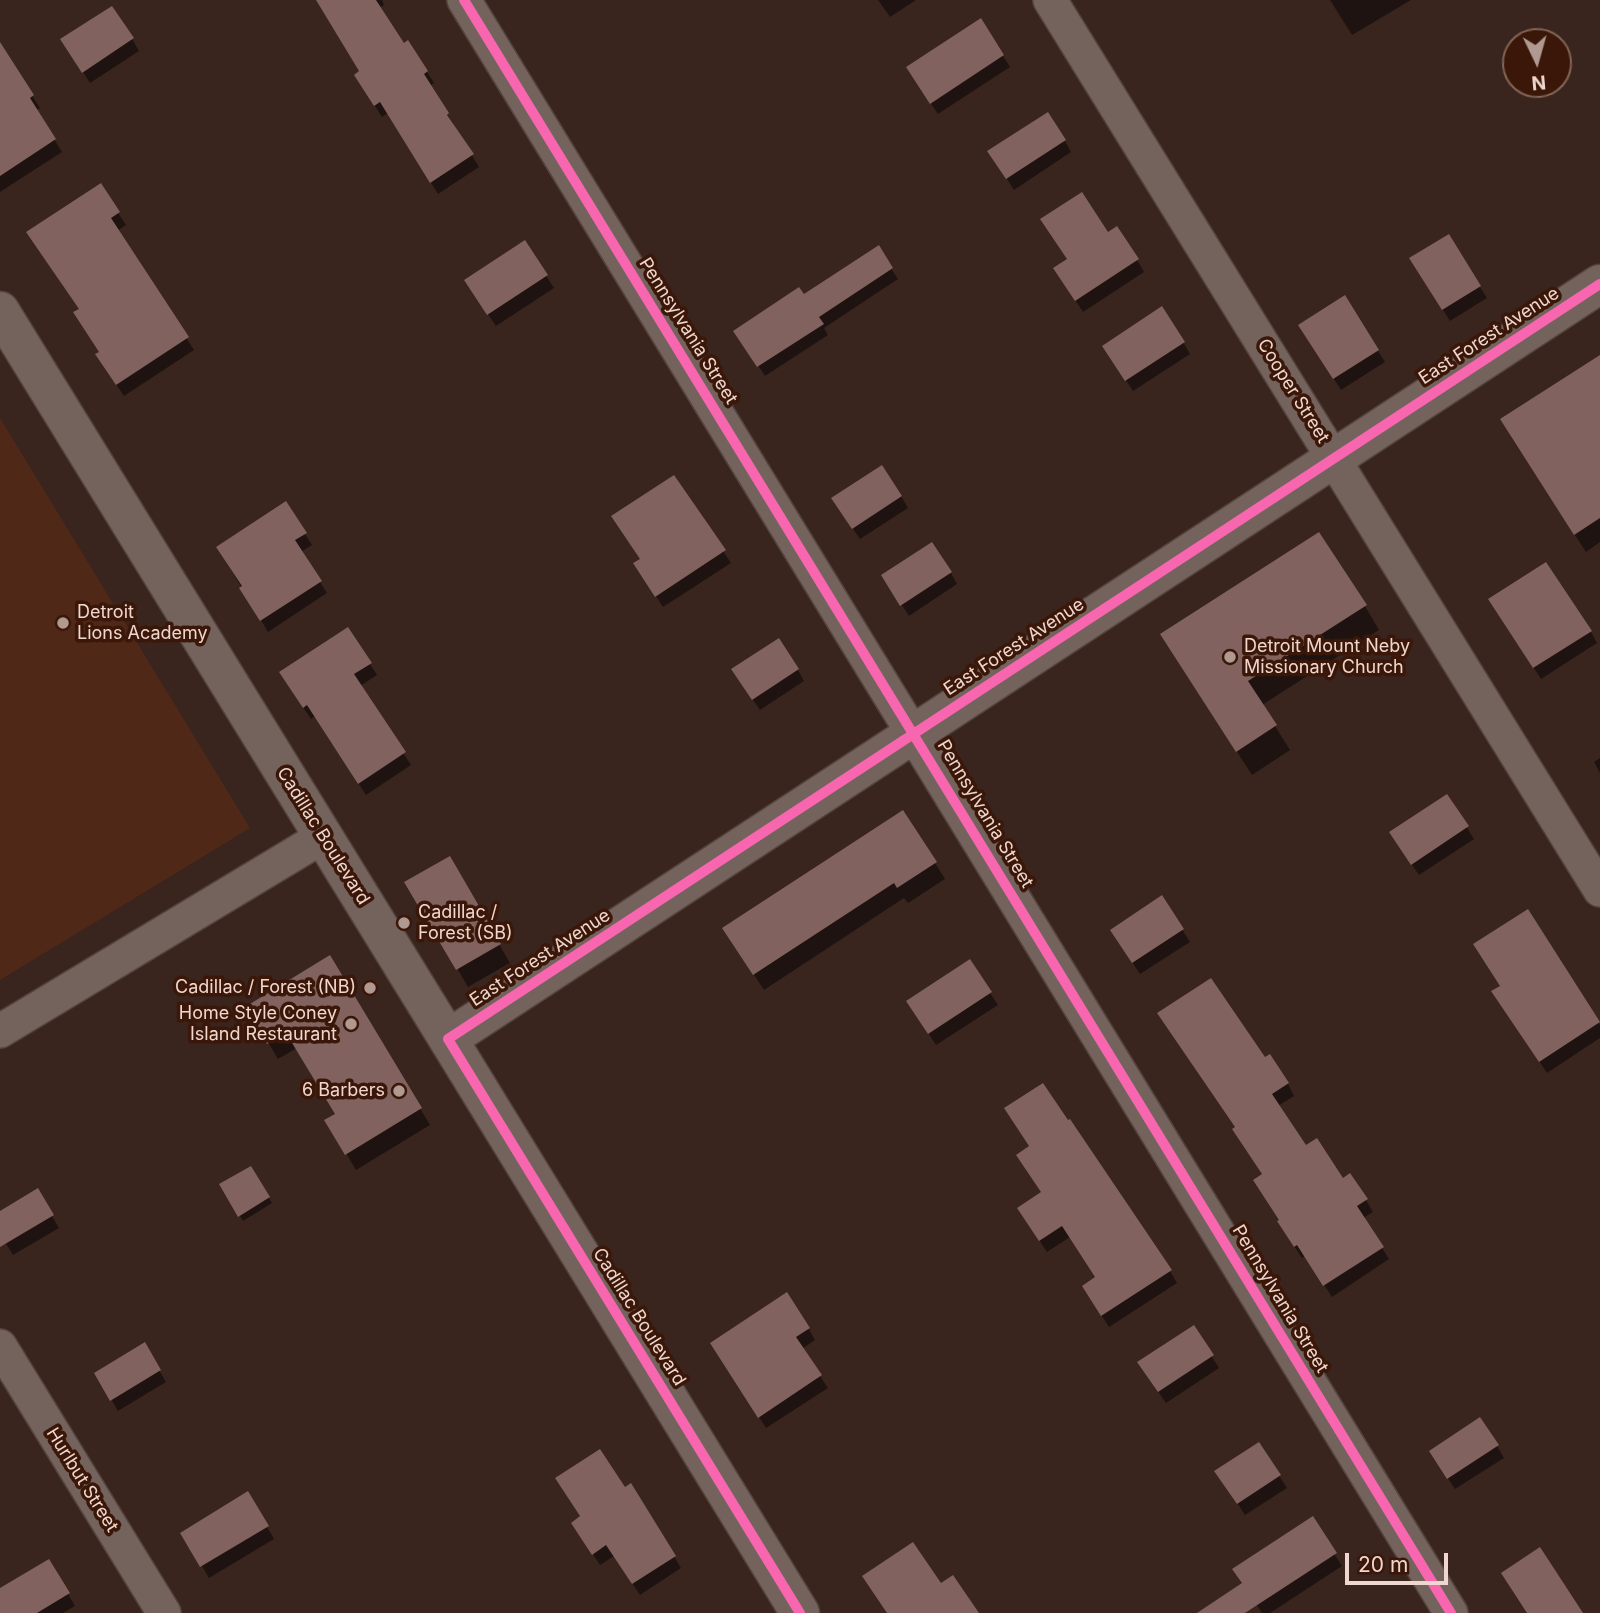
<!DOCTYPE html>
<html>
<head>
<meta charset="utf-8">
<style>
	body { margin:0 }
	#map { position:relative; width:1600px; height:1613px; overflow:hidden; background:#39251e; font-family:Inter,sans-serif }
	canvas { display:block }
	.north { position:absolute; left:1502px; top:28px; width:70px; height:70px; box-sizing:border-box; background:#3a1708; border:2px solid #836457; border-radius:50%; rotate:175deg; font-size:19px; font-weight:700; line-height:28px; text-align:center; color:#f0d7ce }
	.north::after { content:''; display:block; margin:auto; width:24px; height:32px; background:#b09990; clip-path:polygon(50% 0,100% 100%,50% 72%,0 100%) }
	.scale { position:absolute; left:1345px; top:1553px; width:103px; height:32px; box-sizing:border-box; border:4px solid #f0d7ce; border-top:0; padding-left:9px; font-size:21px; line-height:24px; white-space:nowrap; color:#f0d7ce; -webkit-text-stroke:5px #3a1708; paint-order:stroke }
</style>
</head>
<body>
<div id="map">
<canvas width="1600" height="1613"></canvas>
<div class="north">N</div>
<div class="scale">20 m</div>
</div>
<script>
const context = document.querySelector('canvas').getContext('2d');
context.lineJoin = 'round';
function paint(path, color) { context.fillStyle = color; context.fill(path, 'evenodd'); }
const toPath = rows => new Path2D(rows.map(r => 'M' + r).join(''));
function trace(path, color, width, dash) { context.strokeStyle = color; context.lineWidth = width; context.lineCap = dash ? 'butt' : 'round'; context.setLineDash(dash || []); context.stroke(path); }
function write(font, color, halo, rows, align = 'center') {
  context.font = font + ' Inter,sans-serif'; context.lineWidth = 7; context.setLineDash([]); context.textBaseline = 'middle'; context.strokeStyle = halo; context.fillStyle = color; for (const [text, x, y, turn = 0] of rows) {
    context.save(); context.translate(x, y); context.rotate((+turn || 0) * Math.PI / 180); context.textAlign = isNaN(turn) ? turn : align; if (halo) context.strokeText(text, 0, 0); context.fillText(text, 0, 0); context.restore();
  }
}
const built = toPath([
	[0,418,250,828,0,980]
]);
const shadow = toPath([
	[317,0,382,0,384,5,379,8,403,45,427,72,434,83,430,86,479,167,438,194,388,113,382,117,363,87,361,72],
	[878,0,916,0,890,17],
	[1330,0,1411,0,1352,35],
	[132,39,139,51,90,83,70,52],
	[1003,56,1010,67,938,114,915,80],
	[15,69,40,108,36,110,62,152,0,192,0,79],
	[1065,141,1071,152,1014,190,997,163],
	[100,185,126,225,117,231,194,350,124,396,104,367,100,353,80,310,28,233],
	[1108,234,1137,260,1144,272,1083,312,1062,280],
	[1448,236,1487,298,1450,321,1418,271],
	[524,242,554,288,496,326,473,292],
	[878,248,898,279,824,328,828,335,765,376,742,341,803,296],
	[1307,337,1378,351,1385,362,1341,390],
	[1183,342,1190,354,1133,391,1111,358],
	[1600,356,1600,542,1586,552,1512,438],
	[674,477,731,563,663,607,642,575,641,560],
	[901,496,908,508,860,539,840,510],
	[305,534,312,545,301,552,327,593,268,632,218,548],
	[951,573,957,584,909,616,890,587],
	[1365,606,1379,630,1262,705,1290,750,1252,775,1176,658],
	[1497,611,1591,632,1597,643,1541,679],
	[370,664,377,675,360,686,411,765,366,795,315,716,311,719,288,685],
	[798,670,804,681,760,710,740,681],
	[1600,758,1600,773,1594,762],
	[1447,796,1474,839,1419,875,1398,844],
	[449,858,510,963,468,987,407,882],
	[935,863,945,879,908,903,904,898,764,990,734,944],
	[1162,898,1190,942,1140,974,1119,942],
	[1528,911,1600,1025,1600,1038,1547,1073,1501,1004,1502,987],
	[330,958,430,1125,356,1170,327,1121,337,1115,297,1048,278,1059,247,1007],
	[970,962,998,1005,936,1045,915,1013],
	[1265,1059,1288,1084,1294,1096,1278,1106,1306,1148,1366,1200,1373,1212,1363,1218,1389,1259,1332,1297,1305,1256,1302,1258,1286,1234,1264,1175],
	[250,1168,272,1203,243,1221,221,1185],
	[37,1191,59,1228,13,1255,0,1234,0,1213],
	[1040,1195,1170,1271,1177,1283,1109,1327,1091,1299,1097,1278,1070,1237,1047,1252,1026,1220],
	[1193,1327,1219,1368,1166,1403,1146,1374],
	[809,1329,815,1340,802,1349,828,1388,766,1428,719,1355],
	[144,1344,166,1382,118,1411,96,1373],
	[1259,1444,1287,1488,1245,1515,1224,1483],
	[1497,1446,1504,1458,1455,1489,1438,1463],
	[631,1486,681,1568,640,1595,614,1556,600,1565,580,1535,582,1517],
	[248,1494,274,1539,209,1578,182,1533],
	[1312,1519,1342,1566,1270,1613,1262,1613,1241,1581],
	[49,1561,75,1606,63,1613,2,1613,0,1609,0,1590]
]);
const building = toPath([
	[316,0,376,0,404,43,408,40,428,71,424,74,449,113,447,115,474,154,430,183,380,102,374,106,354,75,359,71],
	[112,6,134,38,82,73,60,39],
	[981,18,1004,55,930,104,906,67],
	[0,42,34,95,30,98,56,139,0,176],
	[1048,112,1066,140,1006,179,987,151],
	[101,183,120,212,111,218,189,337,116,385,95,354,99,352,73,312,79,309,26,232],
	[1082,192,1108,232,1117,226,1139,259,1075,301,1053,268,1067,259,1040,219],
	[1449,234,1481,286,1442,310,1409,258],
	[525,240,548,275,487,315,464,280],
	[879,245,893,268,819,317,824,324,757,367,733,331,799,287,804,294],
	[1345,295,1379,350,1333,379,1298,325],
	[1162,306,1185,342,1125,381,1102,346],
	[1600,355,1600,518,1574,535,1500,419],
	[882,465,902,496,852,529,831,498],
	[674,475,726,550,655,597,633,563,640,559,611,516],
	[286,501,307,533,295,540,322,581,260,621,239,588,242,586,216,547],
	[1319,532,1367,605,1248,681,1277,725,1236,752,1160,634],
	[932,542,952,572,900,606,881,575],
	[1546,562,1592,631,1533,668,1488,599],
	[348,627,372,663,354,674,406,752,358,784,307,705,303,708,279,672],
	[779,638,799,669,752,700,731,669],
	[1447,794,1469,826,1411,865,1389,832],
	[903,810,937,862,897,888,894,883,753,975,722,928],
	[450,856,501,944,456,970,404,882],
	[1162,895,1184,929,1132,963,1110,930],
	[1528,909,1600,1022,1539,1062,1491,991,1500,986,1473,944],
	[330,955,422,1108,345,1155,324,1120,335,1114,286,1033,267,1044,245,1007],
	[970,959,992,992,928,1034,906,1001],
	[1211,978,1265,1057,1270,1054,1289,1083,1272,1094,1306,1145,1317,1138,1343,1178,1350,1173,1368,1199,1357,1206,1384,1247,1323,1286,1297,1245,1294,1247,1277,1221,1279,1220,1253,1180,1262,1174,1232,1129,1235,1127,1157,1013],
	[1043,1083,1068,1120,1070,1119,1172,1270,1101,1316,1082,1286,1095,1277,1062,1226,1039,1241,1017,1208,1041,1192,1016,1155,1029,1146,1004,1108],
	[251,1166,270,1197,238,1217,219,1184],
	[38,1188,54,1215,0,1247,0,1211],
	[787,1292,810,1328,796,1337,822,1375,758,1418,710,1343],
	[1194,1325,1214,1355,1158,1392,1137,1362],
	[145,1342,161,1370,110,1401,94,1373],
	[1480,1417,1499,1445,1447,1479,1429,1451],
	[1259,1442,1281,1475,1237,1504,1214,1471],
	[600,1449,625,1487,631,1483,676,1556,632,1584,606,1545,592,1555,571,1523,580,1516,555,1478],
	[248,1491,269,1526,200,1567,180,1533],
	[1313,1516,1337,1553,1245,1613,1197,1613,1242,1583,1232,1569],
	[913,1542,941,1583,953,1575,979,1613,887,1613,862,1576],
	[1540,1547,1583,1613,1527,1613,1501,1573],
	[49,1559,70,1593,37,1613,0,1613,0,1588]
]);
const minor = toPath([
	[464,0,1451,1613],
	[1050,0,1600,890],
	[0,1031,324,836],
	[0,1346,164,1613]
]);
const tertiary = toPath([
	[0,311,448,1039]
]);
const secondary = toPath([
	[800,1613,448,1039,1600,284]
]);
const cycleway = toPath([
	[464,0,1451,1613],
	[800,1613,448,1039,1600,284]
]);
const markers = [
	[63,623,7,"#b09990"],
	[1230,657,7,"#b09990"],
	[404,923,7,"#b09990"],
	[370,988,7,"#b09990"],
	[351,1024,7,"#b09990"],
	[399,1091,7,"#b09990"]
];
const streetNames = [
	["Pennsylvania Street",688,331,58],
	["East Forest Avenue",1489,336,-33],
	["Cooper Street",1293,391,58],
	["East Forest Avenue",1014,647,-33],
	["Pennsylvania Street",985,814,59],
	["Cadillac Boulevard",323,836,58],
	["East Forest Avenue",540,958,-33],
	["Pennsylvania Street",1280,1299,59],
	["Cadillac Boulevard",639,1317,58],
	["Hurlbut Street",82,1480,58]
];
const poiNames = [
	["Detroit",77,613],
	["Lions Academy",77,634],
	["Detroit Mount Neby",1244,647],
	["Missionary Church",1244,668],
	["Cadillac /",418,913],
	["Forest (SB)",418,934],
	["Cadillac / Forest (NB)",356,988,"right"],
	["Home Style Coney",337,1014,"right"],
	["Island Restaurant",337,1035,"right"],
	["6 Barbers",385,1091,"right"]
];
paint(built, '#502818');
paint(shadow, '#0007');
paint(building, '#81625f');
trace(minor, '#55433e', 36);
trace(tertiary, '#55433e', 41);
trace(secondary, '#55433e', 41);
trace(minor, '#74635d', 33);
trace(tertiary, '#74635d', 38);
trace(secondary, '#74635d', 38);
trace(cycleway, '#f766af', 10);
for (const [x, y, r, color] of markers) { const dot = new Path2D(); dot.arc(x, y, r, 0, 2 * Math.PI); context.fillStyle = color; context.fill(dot); trace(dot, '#3a1708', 2.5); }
write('18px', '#f0d7ce', '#3a1708', streetNames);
write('18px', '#f0d7ce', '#3a1708', poiNames, 'left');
</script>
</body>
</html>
